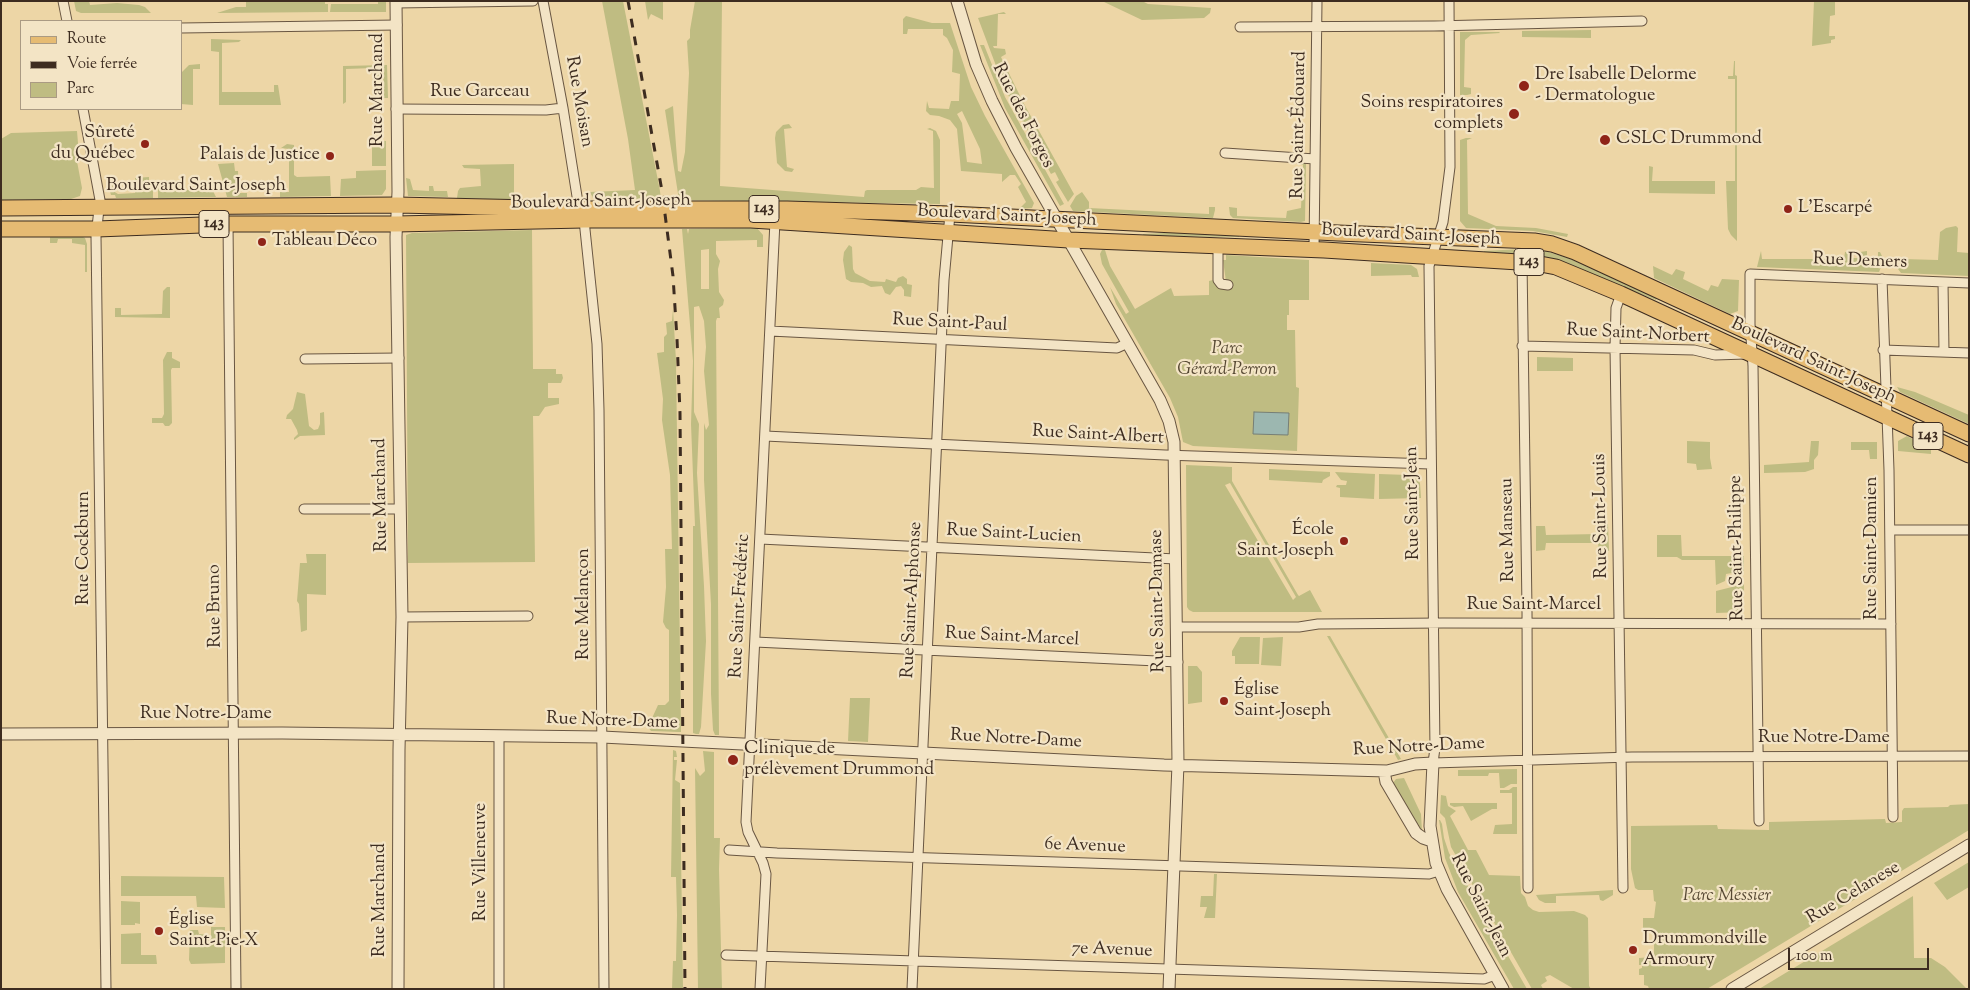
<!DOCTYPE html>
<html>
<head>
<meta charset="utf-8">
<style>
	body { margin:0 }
	#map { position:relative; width:1970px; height:990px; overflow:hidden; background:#edd6a6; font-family:"Sorts Mill Goudy",serif }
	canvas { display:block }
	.frame { position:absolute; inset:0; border:2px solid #3d2c20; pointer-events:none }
	.legend { position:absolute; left:20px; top:20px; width:162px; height:90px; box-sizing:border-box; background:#f3e4c5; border:1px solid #aa9a83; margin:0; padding:6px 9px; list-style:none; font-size:15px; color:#3d2c20 }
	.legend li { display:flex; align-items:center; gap:10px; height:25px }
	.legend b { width:25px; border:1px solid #aa9a83 }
	.scale { position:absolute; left:1788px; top:948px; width:141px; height:22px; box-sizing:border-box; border:2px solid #3d2c20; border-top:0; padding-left:6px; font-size:15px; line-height:18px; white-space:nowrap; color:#3d2c20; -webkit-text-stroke:4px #f3e4c5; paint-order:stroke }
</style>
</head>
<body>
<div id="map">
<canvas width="1970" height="990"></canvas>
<div class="frame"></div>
<ul class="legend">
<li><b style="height:6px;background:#e6bb73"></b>Route</li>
<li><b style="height:6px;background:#3d2c20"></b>Voie ferrée</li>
<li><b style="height:14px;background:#bfbc82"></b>Parc</li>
</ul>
<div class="scale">100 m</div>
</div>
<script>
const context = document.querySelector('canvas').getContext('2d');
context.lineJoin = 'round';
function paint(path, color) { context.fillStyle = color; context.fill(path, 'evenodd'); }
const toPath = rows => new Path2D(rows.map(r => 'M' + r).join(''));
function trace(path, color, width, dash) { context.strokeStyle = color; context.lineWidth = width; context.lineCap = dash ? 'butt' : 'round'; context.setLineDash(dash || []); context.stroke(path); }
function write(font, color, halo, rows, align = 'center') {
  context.font = font + ' "Sorts Mill Goudy",serif'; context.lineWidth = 4.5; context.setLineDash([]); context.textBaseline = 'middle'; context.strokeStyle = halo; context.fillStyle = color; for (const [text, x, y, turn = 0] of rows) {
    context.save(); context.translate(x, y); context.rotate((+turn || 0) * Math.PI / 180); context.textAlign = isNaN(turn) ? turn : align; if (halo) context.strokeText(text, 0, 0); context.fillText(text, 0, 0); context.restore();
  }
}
const green = toPath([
	[74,1,89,1,90,5,117,3,139,5,145,7,151,13,81,13,76,11],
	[246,1,325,1,325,4,328,4,328,12,217,13,236,7,246,7],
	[378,1,386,1,386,12,330,12,331,4,378,4],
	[602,1,623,1,660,191,661,200,598,201,593,198,590,192,635,190,628,139],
	[645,1,663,1,663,20,651,14,648,20],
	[695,1,722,1,720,186,864,197,865,191,867,190,916,190,921,187,934,188,933,131,927,129,930,128,936,131,940,140,940,204,679,200,665,110,673,106,678,171,681,172,685,152,689,73,687,41,690,38,690,30],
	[1102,1,1142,1,1148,4,1211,8,1210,13,1204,18,1142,20],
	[1814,1,1835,1,1835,15,1830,16,1829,36,1835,36,1835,39,1831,40,1831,43,1812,46],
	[1004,12,1006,14,998,14,997,46,993,46,994,48,1005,49,1006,54,1001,57,1023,102,1074,194,1068,202,1056,182,1059,180,1055,172,1051,174,1005,89,1009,87,1005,78,1001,79,978,18],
	[906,16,932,23,950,23,971,87,985,116,1034,203,1032,208,1019,209,1026,202,1018,187,1021,184,1015,175,1010,175,1002,182,1002,174,961,171,957,129,950,120,939,116,930,115,926,111,927,101,929,108,949,109,951,101,959,101,960,74,952,72,953,50,947,38,943,35,943,29,908,29,907,34,903,34,903,19],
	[962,111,980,149,982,164,967,162,962,123,957,114],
	[1591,30,1591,38,1522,37,1522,31],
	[1460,32,1499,32,1500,33,1471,35,1465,40,1464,87,1471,88,1471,94,1467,95,1460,95],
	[211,39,241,40,239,42,222,43,222,92,274,92,274,85,278,85,281,105,219,105,219,52,211,51],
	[980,45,984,45,1005,97,1064,204,1060,206,1005,108],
	[1734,61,1735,61,1735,75,1737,76,1737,241,1731,235,1728,229,1726,181,1735,181,1735,79,1728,79,1728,76,1733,76],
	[200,64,200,69,193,69,193,105,181,104,181,73,189,65],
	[387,65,388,98,375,98,375,97,384,96,383,76,373,76,373,68,346,69,346,102,343,104,343,66],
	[783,125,789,124,792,128,784,129,787,167,794,169,792,172,785,171,777,163,775,138,776,132],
	[77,131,79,155,76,156,82,188,80,196,71,199,1,200,1,139,11,133],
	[1466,138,1472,138,1467,140,1468,214,1496,226,1536,228,1568,234,1567,237,1533,231,1466,228,1460,221,1460,140],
	[372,140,386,141,386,166,372,166],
	[287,144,294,145,294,175,297,177,330,176,331,196,280,197,280,192,289,192,289,149,281,148],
	[234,163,235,171,238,171,239,193,247,193,247,197,227,197,218,164],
	[1297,163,1306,163,1305,221,1301,222,1233,218,1230,215,1229,207,1237,208,1237,216,1286,218,1287,211,1301,208,1303,165,1297,164],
	[514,164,514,200,457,198,458,191,460,188,481,186,480,169,464,168,462,165],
	[1649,166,1653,167,1652,181,1715,181,1715,194,1649,193],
	[386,170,386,189,382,195,340,196,341,179,356,178,356,171],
	[112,176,113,191,118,194,135,193,135,178,149,177,149,183,153,183,153,198,116,198,115,195,111,195,106,177],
	[406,178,410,179,413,190,429,191,429,186,433,186,434,191,447,191,448,197,408,196],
	[163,180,167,180,167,189,213,191,216,197,158,198,158,183,163,183],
	[1082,192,1089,202,1089,208,1209,214,1209,207,1215,207,1215,210,1213,218,1073,211,1070,206,1076,196],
	[1956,226,1958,228,1957,252,1969,253,1969,276,1901,273,1898,269,1897,265,1903,259,1938,260,1940,232,1946,228],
	[757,228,763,235,763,247,757,247,757,240,716,241,716,254,720,261,718,269,719,292,724,300,723,305,719,308,720,318,717,318,716,321,719,735,715,735,713,730,711,694,711,604,704,480,704,423,706,430,709,425,704,371,706,347,704,321,699,306,694,307,694,412,699,424,697,473,704,586,706,641,701,727,699,734,696,734,693,733,693,526,695,526,691,424,693,361,682,229,687,229,688,234,689,229],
	[709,249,709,289,701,289,701,250],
	[532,230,533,369,556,369,556,374,562,374,563,378,561,383,548,383,548,398,559,398,559,404,545,407,539,416,533,416,535,562,408,563,406,235,412,233],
	[1186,232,1239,235,1239,237,1143,236,1143,234],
	[50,237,83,237,85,238,87,244,87,272,85,272,85,245,72,243,72,239,58,239,57,243,50,243],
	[849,245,852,247,853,269,855,273,870,281,885,282,886,279,896,282,898,278,903,276,907,279,907,284,912,285,911,297,904,296,904,290,901,286,896,287,890,295,885,293,882,286,871,287,863,283,851,282,846,279,843,260,844,252],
	[1522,249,1545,251,1568,258,1657,298,1656,300,1588,273,1484,253,1484,251],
	[1102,250,1105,250,1110,266,1135,309,1171,288,1174,296,1209,295,1209,281,1213,280,1219,288,1227,289,1223,260,1226,260,1226,255,1309,260,1309,300,1289,300,1289,315,1287,315,1287,330,1295,330,1296,387,1299,388,1297,451,1193,446,1183,442,1178,417,1170,398,1116,304,1110,287,1126,314,1129,312,1102,264,1100,254],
	[1761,251,1762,259,1844,259,1845,252,1852,251,1852,258,1860,258,1860,252,1867,251,1867,259,1878,258,1878,252,1880,252,1883,258,1883,262,1879,272,1757,267],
	[1371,263,1411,265,1417,269,1419,277,1412,277,1411,275,1371,276],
	[1653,266,1672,275,1676,269,1685,272,1683,279,1708,291,1711,285,1718,287,1722,279,1739,280,1738,311,1730,314,1654,278],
	[167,287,170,287,170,318,115,317,115,308,121,308,121,315,162,314,163,291],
	[673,309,676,361,681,732,679,732,651,731,648,727,658,705,665,705,669,701,669,630,666,628,663,622,666,587,665,549,672,549,670,475,662,420,663,399,657,353,664,352,664,337,667,334,666,323,672,321],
	[167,352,172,352,172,358,180,362,180,368,172,368,171,370,172,423,169,426,165,426,163,423,152,423,152,418,162,418,164,414,163,360],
	[1537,357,1573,358,1573,371,1537,371],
	[1897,387,1915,392,1969,415,1969,424,1900,392],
	[297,392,305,394,309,426,314,430,318,429,320,424,320,413,324,412,325,435,300,436,294,440,294,438,298,434,297,430,291,419,286,419,287,415,293,409],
	[1907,436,1931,448,1931,454,1898,451,1898,441],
	[1687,441,1710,442,1710,458,1712,469,1697,470,1696,464,1687,463],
	[1811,441,1819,441,1818,455,1814,460,1814,469,1805,472,1764,473,1764,465,1809,462],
	[1851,442,1877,442,1877,459,1870,459,1869,450,1851,450],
	[1186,465,1232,467,1232,481,1298,595,1299,596,1310,590,1322,612,1193,612,1189,610,1187,607],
	[1230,483,1296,597,1293,600,1225,485],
	[1269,469,1330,472,1330,476,1323,480,1322,483,1269,480],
	[1335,472,1375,474,1374,499,1340,497,1340,488,1336,487,1337,485,1346,485,1347,481,1341,480],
	[1379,474,1408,475,1416,478,1420,483,1421,498,1379,499],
	[1599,524,1608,524,1609,551,1599,551,1598,543,1546,543,1545,550,1536,551,1536,526,1545,526,1546,535,1598,534],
	[1657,535,1681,535,1682,556,1744,556,1744,571,1726,574,1725,581,1716,585,1715,560,1682,560,1677,557,1657,557],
	[306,554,326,554,326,595,307,594,307,630,301,632,299,604,297,601,300,563,307,563],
	[1744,584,1744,612,1716,613,1716,591],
	[1327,636,1330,636,1401,759,1398,760],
	[1240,637,1260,637,1259,664,1235,664,1235,656,1232,656,1232,651],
	[1283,637,1281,666,1261,665,1263,638],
	[1188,666,1197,666,1202,672,1202,702,1188,704],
	[850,698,870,698,868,742,848,741],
	[673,750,676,751,677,757,674,757,674,760,677,760,675,780,680,783,683,989,672,989,673,961,676,961,677,915,676,877,671,877],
	[703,751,714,752,714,838,720,838,719,869,722,989,698,989,695,768,700,776,705,771],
	[1517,769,1517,784,1511,784,1504,788,1500,788,1499,773,1489,773,1488,776,1458,776,1458,770],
	[1404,778,1421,814,1422,831,1393,783,1396,779],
	[1513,787,1517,787,1517,834,1493,834,1495,825,1512,824,1512,793,1500,793,1500,790,1509,790],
	[1441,795,1446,796,1448,806,1456,811,1450,816,1468,850,1476,850,1489,875,1520,876,1521,893,1525,897,1528,906,1533,910,1539,912,1574,911,1585,915,1588,918,1589,986,1591,989,1574,989,1550,975,1545,977,1547,981,1541,985,1543,989,1532,989,1451,847,1445,818,1440,813],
	[1450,803,1497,803,1497,809,1492,809,1471,821,1463,806,1454,807,1450,805],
	[1969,804,1969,830,1707,989,1649,989,1648,986,1644,985,1644,975,1639,975,1639,969,1642,968,1642,965,1639,965,1639,958,1654,957,1654,931,1643,931,1643,918,1654,918,1656,902,1654,901,1653,890,1638,890,1635,888,1631,869,1631,826,1717,825,1718,829,1769,830,1769,822,1885,819,1886,823,1902,822,1902,811,1904,808,1948,807,1950,805],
	[1439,820,1440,820,1442,824,1444,838,1449,853,1527,989,1514,989,1458,892,1445,858],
	[1969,862,1969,887,1947,900,1934,883],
	[1214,874,1217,874,1215,918,1204,918,1207,907,1200,907,1201,896,1213,896],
	[121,876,224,877,225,908,197,907,196,896,121,896],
	[1613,890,1613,895,1603,901,1600,900,1599,895,1556,896,1556,903,1545,903,1539,900,1536,895],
	[1913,896,1914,958,1931,958,1945,967,1967,989,1759,989],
	[121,901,140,902,140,924,135,923,135,925,121,925],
	[211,927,225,927,225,963,191,964,189,960,190,930,198,930,199,934,211,935],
	[141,933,141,955,156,955,157,964,121,964,121,934]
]);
const water = toPath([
	[1254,412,1289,413,1288,435,1253,434,1254,412]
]);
const minor = toPath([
	[63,1,67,21],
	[543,1,563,108,579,209],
	[1449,1,1450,167,1443,222,1429,266,1435,748,1433,763,1632,757,1969,756],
	[396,3,533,1],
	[1240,27,1434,26,1642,21],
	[181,28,397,25],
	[83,109,100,200,96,236,106,989],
	[396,109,546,110,563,108],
	[1225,153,1315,159],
	[584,220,597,344,599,410,604,989],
	[228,224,236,989],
	[1218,245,1218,280,1221,284,1228,285],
	[1314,249,1317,1],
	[1522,261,1527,609,1528,888],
	[1882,279,1889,470,1893,817],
	[1943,282,1944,352],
	[1621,294,1616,308,1615,348,1623,888],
	[770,331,1117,348,1128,343],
	[1522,346,1694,350,1715,355,1746,354],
	[1883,350,1969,353],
	[305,359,399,358],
	[765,436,1165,455,1430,464],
	[304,509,399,509],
	[1890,530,1969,530],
	[760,539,1176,559],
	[402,617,528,616],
	[1177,627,1299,627,1318,624,1443,623,1891,624],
	[755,642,1178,662],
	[499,736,499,989],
	[1759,821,1753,366,1750,324,1750,274,1969,283],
	[729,850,777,853,1429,874,1439,871],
	[726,955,1484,979,1495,975],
	[760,989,766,874,763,863,748,832,746,822,775,221],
	[912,989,944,280,950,214]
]);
const tertiary = toPath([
	[396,1,398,192,396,237,402,617,399,750,398,989],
	[957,1,976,64,992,101,1016,148,1160,400,1169,421,1174,442,1178,764,1169,989],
	[1,734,282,733,602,737,1164,765,1387,771,1415,764,1433,763,1430,826,1436,863,1447,889,1503,989],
	[1384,771,1386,782,1416,833,1423,838,1432,841],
	[1732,989,1969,845]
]);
const primary = toPath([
	[1,208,397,205,579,209,787,209,950,214,1338,233,1534,241,1552,244,1575,252,1969,434],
	[1,229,97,229,228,224,396,224,584,220,751,220,1069,240,1324,250,1535,263,1556,267,1621,294,1969,455]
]);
const rail = toPath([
	[628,1,662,191,673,276,677,339,680,413,685,989]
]);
const markers = [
	[1524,86,6,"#8f2418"],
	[1514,114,6,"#8f2418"],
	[1605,140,6,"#8f2418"],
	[145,144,5,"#8f2418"],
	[330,156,5,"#8f2418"],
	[1788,209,5,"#8f2418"],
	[262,242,5,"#8f2418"],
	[1344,541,5,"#8f2418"],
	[1224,701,5,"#8f2418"],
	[733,760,6,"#8f2418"],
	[159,931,5,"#8f2418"],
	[1633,950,5,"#8f2418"]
];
const shields = [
	[764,209,30],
	[214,224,30],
	[1529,262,30],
	[1928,436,30]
];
const shieldNames = [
	["143",764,209],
	["143",214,224],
	["143",1529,262],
	["143",1928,436]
];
const poiNames = [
	["Dre Isabelle Delorme",1535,76],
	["- Dermatologue",1535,97],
	["Soins respiratoires",1503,104,"right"],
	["complets",1503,125,"right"],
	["Sûreté",135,134,"right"],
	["du Québec",135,155,"right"],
	["CSLC Drummond",1616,140],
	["Palais de Justice",320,156,"right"],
	["L'Escarpé",1798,209],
	["Tableau Déco",272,242],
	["École",1334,531,"right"],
	["Saint-Joseph",1334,552,"right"],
	["Église",1234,691],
	["Saint-Joseph",1234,712],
	["Clinique de",744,750],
	["prélèvement Drummond",744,771],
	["Église",169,921],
	["Saint-Pie-X",169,942],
	["Drummondville",1643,940],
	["Armoury",1643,961]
];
const streetNames = [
	["Rue Marchand",379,90,-90],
	["Rue Garceau",480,93],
	["Rue Moisan",578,102,80],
	["Rue des Forges",1022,116,63],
	["Rue Saint-Édouard",1300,125,-89],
	["Boulevard Saint-Joseph",196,187],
	["Boulevard Saint-Joseph",601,203,-1],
	["Boulevard Saint-Joseph",1007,217,3],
	["Boulevard Saint-Joseph",1411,236,3],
	["Rue Demers",1860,262,2],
	["Rue Saint-Paul",950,324,3],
	["Rue Saint-Norbert",1638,335,3],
	["Boulevard Saint-Joseph",1813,362,25],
	["Rue Saint-Albert",1098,436,3],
	["Rue Marchand",382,495,-91],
	["Rue Saint-Jean",1414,503,-91],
	["Rue Saint-Louis",1602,516,-91],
	["Rue Manseau",1509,530,-91],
	["Rue Saint-Lucien",1014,535,3],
	["Rue Cockburn",85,548,-90],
	["Rue Saint-Philippe",1738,548,-91],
	["Rue Saint-Damien",1873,548,-90],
	["Rue Saint-Alphonse",913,600,-87],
	["Rue Saint-Damase",1159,601,-91],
	["Rue Melançon",585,604,-90],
	["Rue Bruno",216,606,-91],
	["Rue Saint-Frédéric",741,606,-87],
	["Rue Saint-Marcel",1534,606],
	["Rue Saint-Marcel",1012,638,3],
	["Rue Notre-Dame",206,715],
	["Rue Notre-Dame",612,722,2],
	["Rue Notre-Dame",1824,739],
	["Rue Notre-Dame",1016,740,3],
	["Rue Notre-Dame",1419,748,-3],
	["6e Avenue",1085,847,2],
	["Rue Villeneuve",482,862,-90],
	["Rue Celanese",1854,894,-31],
	["Rue Marchand",381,900,-90],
	["Rue Saint-Jean",1480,906,63],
	["7e Avenue",1112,951,2]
];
const parkNames = [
	["Parc",1227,350],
	["Gérard-Perron",1227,371],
	["Parc Messier",1727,897]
];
paint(green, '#bfbc82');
paint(water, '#9cb7b0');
trace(water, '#767f76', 1);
trace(minor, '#695642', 11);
trace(tertiary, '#695642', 13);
trace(primary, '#3d2c20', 17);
trace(minor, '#f3e4c5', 9);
trace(tertiary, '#f3e4c5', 11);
trace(primary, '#e6bb73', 15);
trace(rail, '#3d2c20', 3, [9, 9]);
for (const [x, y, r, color] of markers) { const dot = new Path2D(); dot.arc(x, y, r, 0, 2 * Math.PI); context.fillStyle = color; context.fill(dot); trace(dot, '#f3e4c5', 2); }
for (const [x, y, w] of shields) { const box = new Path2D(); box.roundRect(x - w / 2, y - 13.5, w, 27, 4); context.fillStyle = '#f3e4c5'; context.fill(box); trace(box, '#3d2c20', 1); }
write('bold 16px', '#3d2c20', null, shieldNames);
write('18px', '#3d2c20', '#f3e4c5', poiNames, 'left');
write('18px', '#3d2c20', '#f3e4c5', streetNames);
write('italic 18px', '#574934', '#f3e4c5', parkNames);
</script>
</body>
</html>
